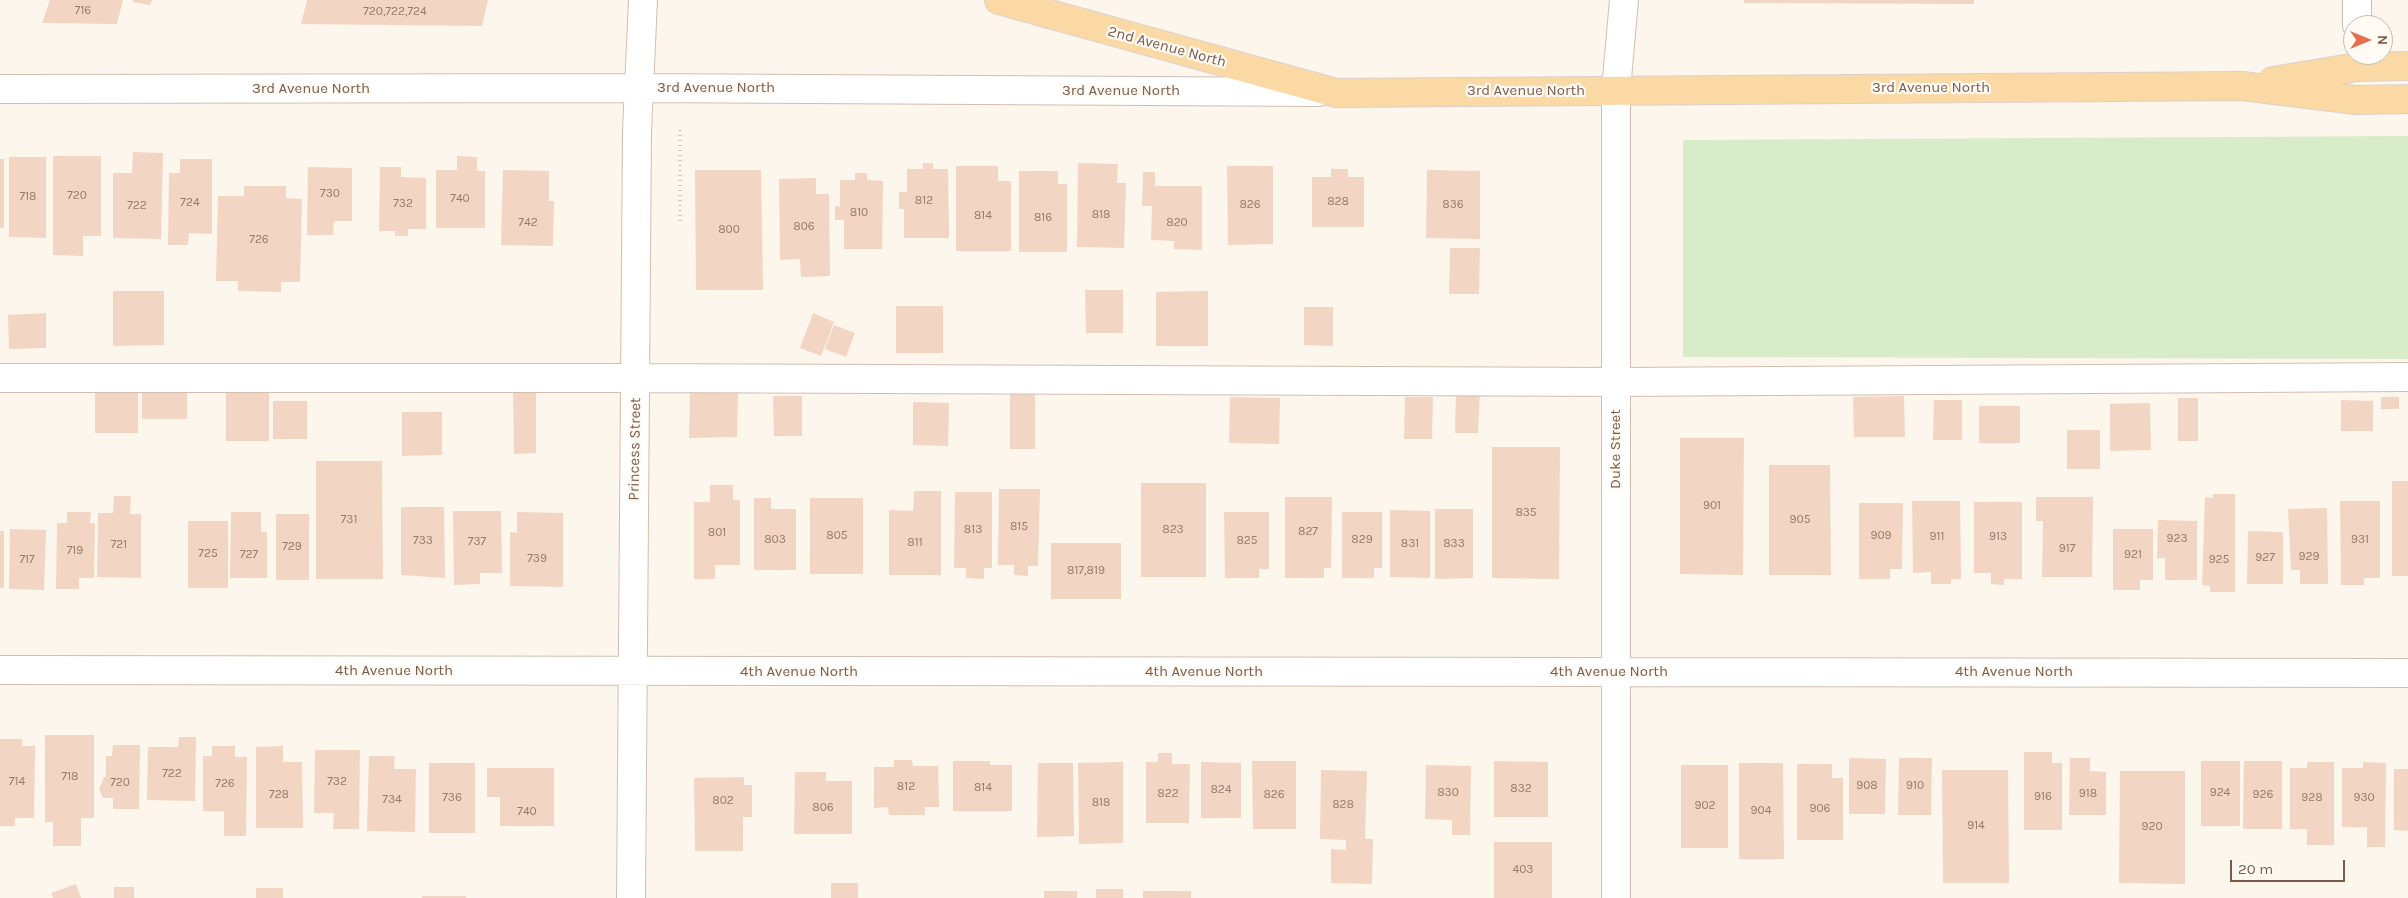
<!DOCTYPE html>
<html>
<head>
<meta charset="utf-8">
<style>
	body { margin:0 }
	#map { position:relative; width:2408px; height:898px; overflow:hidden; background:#fdf6ec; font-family:Karla,sans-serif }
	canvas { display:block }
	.north { position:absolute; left:2343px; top:15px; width:50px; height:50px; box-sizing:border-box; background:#fffaf3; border:1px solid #cabbb1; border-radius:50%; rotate:90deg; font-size:14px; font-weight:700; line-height:20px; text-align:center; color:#7a5c4d }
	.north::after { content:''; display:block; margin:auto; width:18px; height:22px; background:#e76f51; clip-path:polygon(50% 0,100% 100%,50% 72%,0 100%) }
	.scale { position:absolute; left:2230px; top:860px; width:115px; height:22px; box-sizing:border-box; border:2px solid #7a5c4d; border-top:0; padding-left:6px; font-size:15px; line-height:18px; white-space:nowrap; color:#7a5c4d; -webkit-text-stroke:4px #fffaf3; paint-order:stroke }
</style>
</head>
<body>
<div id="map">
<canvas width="2408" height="898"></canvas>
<div class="north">N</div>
<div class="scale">20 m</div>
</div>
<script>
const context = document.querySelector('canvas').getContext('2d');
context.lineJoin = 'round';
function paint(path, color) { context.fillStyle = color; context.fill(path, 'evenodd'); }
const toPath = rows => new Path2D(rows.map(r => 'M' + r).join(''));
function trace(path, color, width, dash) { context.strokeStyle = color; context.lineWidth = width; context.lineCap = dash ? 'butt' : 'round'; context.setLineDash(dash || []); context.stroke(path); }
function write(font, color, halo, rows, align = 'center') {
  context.font = font + ' Karla,sans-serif'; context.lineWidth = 4.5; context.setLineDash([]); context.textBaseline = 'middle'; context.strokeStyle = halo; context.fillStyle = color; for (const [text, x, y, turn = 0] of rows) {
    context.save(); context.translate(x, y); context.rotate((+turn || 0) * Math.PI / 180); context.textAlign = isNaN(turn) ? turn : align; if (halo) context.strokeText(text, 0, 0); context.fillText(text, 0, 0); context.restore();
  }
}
const green = toPath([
	[2408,136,2408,359,1683,357,1683,140]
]);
const building = toPath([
	[50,0,123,0,117,24,42,23],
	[133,0,152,0,150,5,133,2],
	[307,0,488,0,482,26,301,24],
	[1744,0,1974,0,1974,4,1744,3],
	[133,152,163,153,161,239,113,238,113,173,132,173],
	[53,156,101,156,101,236,83,236,83,256,53,255],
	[457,156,477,157,477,171,485,171,485,228,436,228,436,170,457,170],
	[9,157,46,157,46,238,9,237],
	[0,159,4,159,4,228,0,228],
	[180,159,212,159,212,234,189,233,188,245,168,245,169,173,180,173],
	[923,163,933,163,933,169,948,169,949,238,904,238,904,209,899,209,899,192,907,192,907,169,923,169],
	[1078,163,1118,164,1117,183,1126,183,1124,248,1077,247],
	[956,166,998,166,998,181,1011,181,1011,251,956,251],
	[1227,166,1273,166,1273,244,1228,245],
	[308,167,352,168,352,221,334,221,333,235,307,235],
	[380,167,401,167,401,177,426,178,426,229,408,229,408,236,395,236,395,231,379,231],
	[1331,169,1348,169,1348,177,1364,177,1364,227,1312,227,1312,177,1331,177],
	[503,170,549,171,549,201,554,201,553,246,501,245],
	[695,170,761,170,763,290,696,290],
	[1427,170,1480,171,1480,239,1426,238],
	[1019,171,1058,171,1058,184,1067,184,1067,252,1019,252],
	[1143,172,1155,172,1155,186,1202,186,1202,250,1174,249,1174,241,1151,240,1152,206,1142,206],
	[855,173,867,173,867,180,883,181,882,249,844,249,844,220,835,220,835,206,840,207,840,180,855,180],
	[816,178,816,194,829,194,830,276,801,277,800,259,780,260,779,179],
	[244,186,286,186,286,198,302,199,300,282,281,282,281,292,238,291,238,281,216,281,218,196,244,196],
	[1450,248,1480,248,1479,294,1449,294],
	[1085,290,1123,290,1123,333,1086,333],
	[113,291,164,291,164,345,113,346],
	[1208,291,1208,346,1156,346,1156,292],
	[896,306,943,306,943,353,896,353],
	[1304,307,1333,307,1333,346,1304,345],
	[46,313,46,348,9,349,8,315],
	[813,313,834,322,821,356,800,348],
	[834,325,855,333,846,357,825,349],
	[513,386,536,386,536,453,514,454],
	[187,387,187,419,142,419,142,388],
	[1456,389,1480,390,1478,433,1455,433],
	[226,392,269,392,269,441,226,441],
	[738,392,737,437,689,438,690,393],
	[95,393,138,393,138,433,95,433],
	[1010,394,1035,394,1035,449,1010,449],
	[773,396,802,396,802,436,774,436],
	[1904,396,1905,437,1854,437,1853,397],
	[1230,397,1280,398,1279,444,1229,443],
	[1405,397,1433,397,1432,439,1404,439],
	[2381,397,2399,397,2399,409,2381,409],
	[2178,398,2198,398,2198,441,2178,441],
	[1934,400,1962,400,1962,440,1933,440],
	[2341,400,2373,401,2373,431,2341,431],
	[273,401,307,401,307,439,273,439],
	[913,402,949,403,948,446,913,445],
	[2150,403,2151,450,2110,451,2110,404],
	[1979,406,2020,406,2020,443,1979,443],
	[402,412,442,412,442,455,402,456],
	[2067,430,2100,430,2100,469,2067,469],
	[1680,438,1744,438,1743,575,1680,574],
	[1492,447,1560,447,1559,579,1492,578],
	[316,461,382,461,383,579,316,579],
	[1769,465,1830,465,1831,575,1769,575],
	[2392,481,2408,481,2408,576,2392,576],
	[1141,483,1206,483,1206,577,1141,577],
	[710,485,733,485,733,500,740,500,740,565,715,565,715,579,694,579,694,502,710,502],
	[999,489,1040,489,1038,566,1028,566,1028,576,1014,575,1014,565,998,565],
	[914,491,941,491,941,575,889,575,889,510,913,511],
	[955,492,992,492,992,568,984,568,984,579,966,578,966,568,954,568],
	[2213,494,2235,494,2235,592,2210,592,2210,586,2202,585,2205,497,2213,498],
	[114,496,131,496,130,514,141,514,141,578,97,577,98,513,113,513],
	[1285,497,1332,497,1331,568,1324,568,1324,578,1285,578],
	[2036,497,2093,497,2092,577,2042,577,2043,521,2036,521],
	[754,498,771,498,771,509,796,509,796,570,754,570],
	[810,498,863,498,863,574,810,574],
	[1912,501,1960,501,1961,579,1951,579,1951,584,1931,584,1931,572,1913,573],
	[2340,501,2380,501,2380,578,2364,578,2364,585,2341,585],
	[1974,502,2022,502,2022,579,2004,579,2004,585,1991,584,1991,573,1974,573],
	[1859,503,1903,503,1902,569,1890,569,1890,579,1859,579],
	[401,507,444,507,445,578,401,575],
	[2327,508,2328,584,2300,584,2300,570,2291,570,2288,509],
	[1435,509,1473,509,1473,578,1435,579],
	[1390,510,1430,511,1430,578,1390,577],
	[453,511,501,511,502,573,480,573,480,584,454,585],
	[67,512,91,512,90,523,95,523,94,578,79,578,79,589,56,589,57,523,67,523],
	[231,512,261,512,261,532,267,532,267,578,230,578],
	[517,512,563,513,563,587,510,586,510,532,517,533],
	[1224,512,1269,512,1269,569,1259,569,1259,578,1225,578],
	[1342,512,1382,512,1382,568,1374,568,1374,578,1342,578],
	[276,514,309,514,309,580,276,580],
	[2158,520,2197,521,2197,580,2165,580,2165,558,2157,558],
	[188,521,228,521,228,588,188,588],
	[10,529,46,530,44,590,9,589],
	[2113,529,2153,529,2153,580,2140,580,2140,590,2113,590],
	[0,531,4,531,4,588,0,588],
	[2248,531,2283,532,2283,584,2247,584],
	[1051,543,1121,543,1121,599,1051,599],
	[45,735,94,735,94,818,81,818,81,846,53,846,53,822,45,822],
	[179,737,196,737,195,801,147,800,148,747,178,747],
	[0,739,22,739,22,746,35,746,34,818,15,818,15,826,0,826],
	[113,745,140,745,139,809,113,809,113,798,103,798,99,789,104,777,106,777,106,756,112,756],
	[212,746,235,746,235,757,247,757,246,836,224,836,224,811,203,811,203,756,212,756],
	[283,746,283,762,302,762,303,828,256,828,256,747],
	[315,750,360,750,359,829,333,829,334,813,314,813],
	[2024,752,2052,752,2052,763,2062,763,2062,830,2024,830],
	[1158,753,1172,753,1172,764,1190,764,1189,823,1146,823,1146,762,1158,762],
	[369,756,395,756,394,769,416,769,415,832,367,831],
	[1849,758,1886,759,1885,814,1849,814],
	[1899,758,1932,758,1931,815,1898,815],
	[2070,758,2090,758,2090,771,2106,772,2106,815,2069,815],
	[894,760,912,760,913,766,938,766,939,807,925,807,925,815,889,815,888,807,874,808,874,767,894,767],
	[953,761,990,761,990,765,1012,765,1012,811,953,811],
	[1252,761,1296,761,1296,829,1253,829],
	[1494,761,1548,762,1548,817,1494,817],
	[2201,761,2240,761,2240,826,2201,826],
	[2244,761,2282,761,2282,829,2243,829],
	[1123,762,1123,843,1079,844,1078,763],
	[1201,762,1241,763,1241,818,1201,818],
	[2307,762,2334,762,2334,845,2307,845,2307,829,2290,829,2290,768,2307,768],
	[2363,762,2386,763,2385,847,2367,847,2367,827,2342,827,2342,768,2363,768],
	[429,763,475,763,475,833,429,833],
	[1038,763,1073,763,1074,836,1037,837],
	[1739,763,1783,763,1784,859,1739,859],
	[1797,764,1832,764,1832,778,1843,778,1843,840,1797,840],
	[1426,765,1471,766,1470,835,1452,835,1452,820,1425,819],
	[1681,765,1728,765,1728,848,1681,848],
	[487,768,554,768,554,826,500,826,500,797,487,797],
	[2394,769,2408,769,2408,831,2394,830],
	[1321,770,1367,771,1365,839,1373,839,1372,884,1331,883,1331,849,1346,850,1346,840,1320,839],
	[1942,770,2008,770,2009,883,1943,883],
	[2120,771,2185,771,2185,884,2119,883],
	[795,772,826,772,826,781,852,781,852,834,794,834],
	[744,777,744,785,752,785,752,817,743,817,743,851,695,851,694,778],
	[1494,842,1552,842,1552,898,1494,898],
	[831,883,858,883,858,898,831,898],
	[76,884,81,898,53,898,51,893],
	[114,887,134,887,134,898,114,898],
	[256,888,283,888,283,898,256,898],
	[1096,889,1123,889,1123,898,1096,898],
	[1044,891,1077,891,1077,898,1044,898],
	[1143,891,1191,891,1191,898,1143,898],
	[422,896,466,896,466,898,422,898]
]);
const path = toPath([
	[680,130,680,221]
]);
const minor = toPath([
	[2357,0,2357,25],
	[0,89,638,88,1318,92],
	[0,378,636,378,1617,382,2408,377],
	[0,670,2408,673],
	[631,898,637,131,643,0],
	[1616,898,1616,90,1624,0]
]);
const major = toPath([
	[999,0,1336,93,2242,86,2356,100,2408,99],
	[2273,81,2357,67,2408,66]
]);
const numberNames = [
	["716",83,11],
	["720,722,724",395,12],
	["730",330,194],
	["720",77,196],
	["718",28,197],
	["740",460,199],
	["812",924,201],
	["828",1338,202],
	["724",190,203],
	["732",403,204],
	["826",1250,205],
	["836",1453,205],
	["722",137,206],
	["810",859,213],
	["818",1101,215],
	["814",983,216],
	["816",1043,218],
	["742",528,223],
	["820",1177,223],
	["806",804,227],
	["800",729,230],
	["726",259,240],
	["901",1712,506],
	["835",1526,513],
	["731",349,520],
	["905",1800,520],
	["815",1019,527],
	["813",973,530],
	["823",1173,530],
	["827",1308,532],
	["801",717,533],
	["805",837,536],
	["909",1881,536],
	["911",1937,537],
	["913",1998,537],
	["923",2177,539],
	["803",775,540],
	["829",1362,540],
	["931",2360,540],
	["733",423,541],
	["825",1247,541],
	["737",477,542],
	["811",915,543],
	["831",1410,544],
	["833",1454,544],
	["721",119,545],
	["729",292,547],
	["917",2067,549],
	["719",75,551],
	["725",208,554],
	["727",249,555],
	["921",2133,555],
	["929",2309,557],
	["927",2265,558],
	["739",537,559],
	["717",27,560],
	["925",2219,560],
	["817,819",1086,571],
	["722",172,774],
	["718",70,777],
	["714",17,782],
	["732",337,782],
	["720",120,783],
	["726",225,784],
	["908",1867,786],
	["910",1915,786],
	["812",906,787],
	["814",983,788],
	["832",1521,789],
	["824",1221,790],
	["830",1448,793],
	["924",2220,793],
	["822",1168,794],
	["918",2088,794],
	["728",279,795],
	["826",1274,795],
	["926",2263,795],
	["916",2043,797],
	["736",452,798],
	["928",2312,798],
	["930",2364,798],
	["734",392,800],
	["802",723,801],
	["818",1101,803],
	["828",1343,805],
	["902",1705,806],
	["806",823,808],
	["906",1820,809],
	["904",1761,811],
	["740",527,812],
	["914",1976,826],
	["920",2152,827],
	["403",1523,870]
];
const streetNames = [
	["2nd Avenue North",1167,47,15],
	["3rd Avenue North",716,88],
	["3rd Avenue North",1931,88],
	["3rd Avenue North",311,89],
	["3rd Avenue North",1121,91],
	["3rd Avenue North",1526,91],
	["Princess Street",635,449,-89],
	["Duke Street",1616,449,-90],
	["4th Avenue North",394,671],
	["4th Avenue North",799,672],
	["4th Avenue North",1204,672],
	["4th Avenue North",1609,672],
	["4th Avenue North",2014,672]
];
paint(green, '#d8ecc9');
paint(building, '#f3d5c3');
trace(minor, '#d1beb0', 30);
trace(major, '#dad1cd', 30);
trace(path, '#d9b8a5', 3, [1, 4]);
trace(minor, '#fff', 28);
trace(major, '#fbd9a5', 28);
write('12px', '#987a6a', null, numberNames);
write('15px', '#7a5c4d', '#fffaf3', streetNames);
</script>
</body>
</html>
